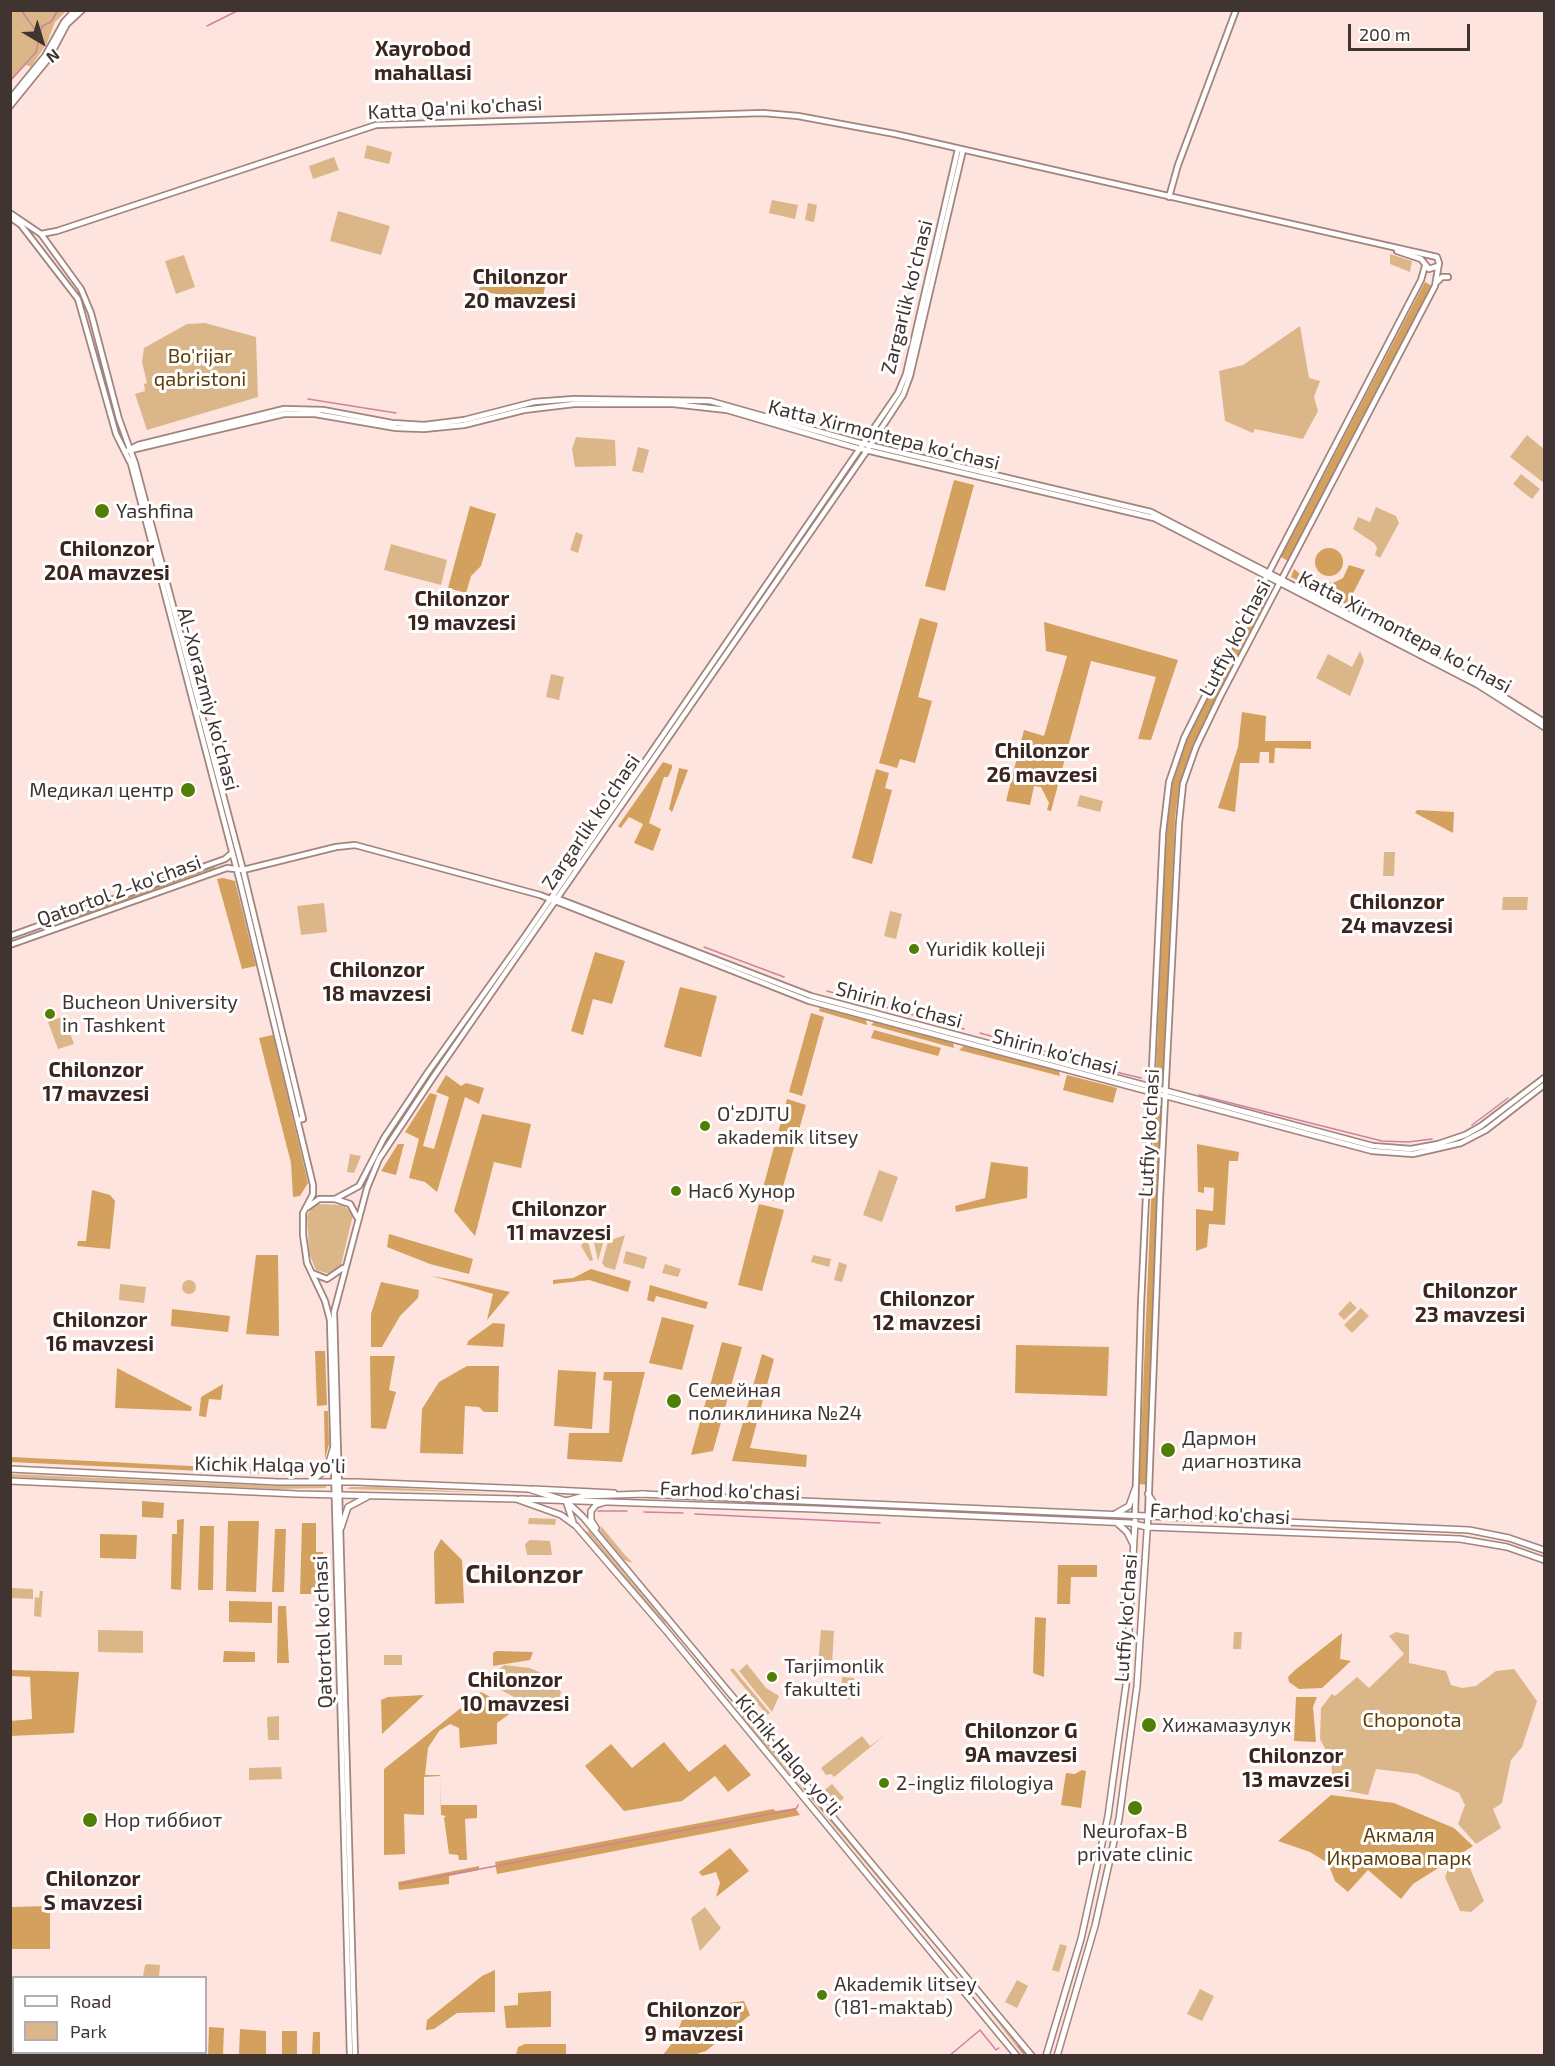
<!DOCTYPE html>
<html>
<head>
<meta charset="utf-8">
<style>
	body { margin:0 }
	#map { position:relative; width:1555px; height:2066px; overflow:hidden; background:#fee4de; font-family:"Exo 2",sans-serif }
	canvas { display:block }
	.frame { position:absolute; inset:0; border:12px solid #403431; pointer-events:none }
	.legend { position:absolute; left:12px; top:1976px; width:195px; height:78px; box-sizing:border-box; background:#fff; border:2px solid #b3aead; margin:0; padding:8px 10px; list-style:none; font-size:18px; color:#403431 }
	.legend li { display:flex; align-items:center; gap:12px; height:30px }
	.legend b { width:30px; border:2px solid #b3aead }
	.north { position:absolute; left:12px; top:12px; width:60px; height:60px; -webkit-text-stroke:4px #fff; paint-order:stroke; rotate:142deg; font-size:16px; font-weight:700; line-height:24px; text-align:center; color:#403431 }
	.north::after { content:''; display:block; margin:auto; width:21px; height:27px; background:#403431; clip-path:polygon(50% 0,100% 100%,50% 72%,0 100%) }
	.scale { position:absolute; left:1348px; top:24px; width:122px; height:27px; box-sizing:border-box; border:3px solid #403431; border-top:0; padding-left:8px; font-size:18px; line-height:21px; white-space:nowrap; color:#403431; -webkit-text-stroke:4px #fff; paint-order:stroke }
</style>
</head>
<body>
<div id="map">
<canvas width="1555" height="2066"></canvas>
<div class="frame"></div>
<ul class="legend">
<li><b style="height:8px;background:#fff"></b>Road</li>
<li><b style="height:16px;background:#dbb688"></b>Park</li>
</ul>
<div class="north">N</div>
<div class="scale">200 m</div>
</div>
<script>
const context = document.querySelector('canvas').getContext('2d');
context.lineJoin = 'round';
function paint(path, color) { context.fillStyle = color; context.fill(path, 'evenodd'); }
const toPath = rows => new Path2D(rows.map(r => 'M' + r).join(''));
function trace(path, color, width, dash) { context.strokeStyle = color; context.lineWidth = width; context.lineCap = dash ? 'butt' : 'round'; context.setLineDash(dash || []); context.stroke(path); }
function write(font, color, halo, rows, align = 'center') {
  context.font = font + ' "Exo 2",sans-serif'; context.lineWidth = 6; context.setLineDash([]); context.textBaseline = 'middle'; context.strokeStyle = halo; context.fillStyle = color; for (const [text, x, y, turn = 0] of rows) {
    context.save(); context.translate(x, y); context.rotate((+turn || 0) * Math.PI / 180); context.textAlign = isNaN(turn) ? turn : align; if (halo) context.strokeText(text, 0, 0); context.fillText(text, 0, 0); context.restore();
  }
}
const green = toPath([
	[10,11,66,11,55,22,47,43,31,67,26,65,11,81],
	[367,145,392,152,389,164,364,158],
	[334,157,339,170,313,179,309,166],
	[772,200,798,205,795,219,769,213],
	[808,203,817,205,814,222,805,220],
	[338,211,390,226,381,255,330,241],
	[1390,254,1412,261,1410,272,1390,264],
	[184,255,195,287,176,294,165,261],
	[205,323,256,337,258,397,147,430,135,394,145,391,144,384,147,383,142,362,144,348,187,324],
	[1300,326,1309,378,1320,381,1314,397,1318,411,1303,439,1255,429,1253,433,1225,421,1219,371,1243,365],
	[1527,435,1544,449,1544,483,1510,457],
	[576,437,615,440,616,466,575,467,572,449],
	[638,447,649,450,643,473,632,471],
	[1521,474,1540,489,1532,499,1513,484],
	[1376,507,1396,516,1399,523,1380,558,1375,555,1377,548,1374,543,1353,529,1358,517,1370,522],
	[576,532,583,535,578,553,570,550],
	[391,544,447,560,441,585,384,570],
	[1360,651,1364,661,1350,696,1316,678,1328,654,1352,667],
	[551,674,564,677,559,700,546,697],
	[1080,795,1103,801,1100,812,1077,806],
	[1384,852,1395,852,1394,876,1383,876],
	[1503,897,1528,897,1527,910,1502,910],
	[324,903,327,932,301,935,297,906],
	[890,911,902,914,896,939,884,936],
	[64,1016,74,1044,58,1049,48,1022],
	[350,1154,361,1156,354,1173,347,1172],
	[879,1170,898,1177,882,1222,863,1215],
	[319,1204,344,1205,353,1215,341,1265,330,1274,316,1270,309,1253,307,1216,311,1208],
	[595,1234,604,1240,598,1261,593,1238],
	[625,1235,615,1270,605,1267,602,1263,608,1241],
	[587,1238,593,1260,590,1261,581,1246],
	[626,1251,647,1257,644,1269,623,1263],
	[813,1255,831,1259,829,1267,811,1262],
	[839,1262,847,1265,842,1282,834,1280],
	[665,1264,681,1269,678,1277,662,1273],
	'182 1287a7 7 0 1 1 14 0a7 7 0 1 1-14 0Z',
	[120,1284,146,1287,144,1303,119,1300],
	[1350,1301,1357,1308,1344,1320,1338,1314],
	[1361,1308,1369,1316,1352,1333,1344,1325],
	[11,1474,277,1486,326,1486,326,1488,277,1489,11,1477],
	[350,1487,379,1487,490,1493,347,1489],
	[529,1518,556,1519,555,1525,528,1524],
	[601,1526,625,1555,633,1563,624,1560,600,1531],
	[589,1531,665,1622,666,1626,586,1532],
	[530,1540,550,1541,552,1555,527,1555,525,1544],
	[10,1588,33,1589,33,1599,11,1598],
	[40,1591,43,1591,41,1617,34,1616,35,1597,39,1598],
	[98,1630,143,1631,143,1653,98,1652],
	[821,1630,834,1631,832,1665,818,1664],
	[1234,1632,1242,1632,1241,1649,1233,1649],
	[1396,1632,1409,1635,1409,1663,1446,1671,1451,1685,1462,1688,1476,1686,1496,1671,1514,1669,1537,1701,1522,1747,1511,1760,1502,1803,1493,1809,1501,1828,1476,1844,1458,1824,1465,1805,1459,1793,1417,1774,1376,1769,1368,1795,1333,1788,1331,1760,1320,1739,1321,1708,1332,1694,1335,1696,1357,1677,1369,1688,1404,1654,1389,1636],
	[384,1655,402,1655,402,1665,384,1665],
	[747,1664,766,1688,779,1696,772,1712,739,1671],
	[504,1665,530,1668,552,1678,561,1692,557,1706,539,1710,495,1687,494,1674],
	[733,1668,770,1713,767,1715,730,1670],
	[842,1677,854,1678,853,1699,841,1699],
	[743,1715,975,1993,742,1717],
	[279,1716,279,1740,268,1740,267,1717],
	[885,1735,834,1777,831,1774,826,1775,821,1768,862,1736,870,1746],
	[281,1767,282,1779,249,1780,249,1768],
	[832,1784,844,1798,834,1806,822,1792],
	[1456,1864,1469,1866,1484,1901,1471,1912,1460,1911,1445,1877,1448,1869],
	[705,1907,721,1928,700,1951,691,1918],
	[1060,1944,1067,1946,1059,1972,1052,1970],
	[148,1964,160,1965,159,1977,143,1977,145,1965],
	[1017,1980,1028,1986,1017,2008,1005,2002],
	[1200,1989,1214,1996,1202,2021,1187,2014],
	[982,2002,1027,2055,1023,2055]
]);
const forest = toPath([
	[483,273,545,287,541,305,479,290],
	[1425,282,1432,286,1288,561,1281,557],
	[954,480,974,485,945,591,925,586],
	[470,506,496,514,481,566,471,576,466,593,448,588],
	'1315 562a14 14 0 1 1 28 0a14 14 0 1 1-28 0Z',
	[1349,565,1365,570,1347,605,1291,577,1294,569,1305,578,1333,583,1343,578],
	[1264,589,1272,593,1193,745,1179,788,1175,818,1164,1073,1156,1073,1166,837,1172,785,1186,741],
	[920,618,938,623,918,697,932,701,915,763,900,759,897,768,879,763],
	[1044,622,1178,660,1151,740,1138,739,1156,677,1091,661,1051,811,1047,810,1049,803,1041,787,1034,786,1030,805,1006,801,1024,730,1044,736,1067,656,1046,651],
	[1242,712,1266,716,1265,741,1311,741,1311,749,1275,748,1274,763,1269,763,1269,752,1260,752,1259,763,1240,763,1235,812,1218,808,1238,747],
	[663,762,672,765,672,768,668,777,664,777,649,823,661,829,653,851,634,843,643,824,629,817,621,828,618,826],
	[679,768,688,770,672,812,669,809],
	[876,769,889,773,885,788,892,790,872,864,852,858],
	[1417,810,1454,812,1453,833,1415,813],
	[214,866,215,868,48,929,47,927],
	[223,878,235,881,256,966,242,969,217,879],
	[595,952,625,961,612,1004,593,999,583,1035,571,1031],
	[680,987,717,996,701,1057,664,1047],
	[820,1008,866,1020,867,1025,819,1011],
	[811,1013,824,1017,802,1096,789,1092],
	[874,1022,953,1043,954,1048,871,1025],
	[874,1030,941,1048,938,1056,871,1038],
	[273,1035,308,1183,300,1196,293,1197,291,1163,259,1038],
	[964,1046,1059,1071,1060,1076,959,1050],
	[446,1075,461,1086,466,1083,484,1088,479,1104,465,1097,437,1192,425,1182,409,1178,419,1139,405,1132,430,1093,437,1095,423,1146,434,1149,449,1097,436,1092],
	[1067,1075,1117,1088,1113,1103,1063,1090],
	[787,1099,806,1105,782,1190,778,1190,774,1201,760,1199],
	[1155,1105,1163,1106,1147,1485,1139,1484],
	[482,1114,531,1124,521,1168,494,1162,475,1236,454,1211],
	[398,1144,404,1144,396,1175,381,1171],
	[1197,1144,1239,1152,1238,1161,1229,1161,1225,1225,1209,1224,1207,1247,1196,1251,1196,1209,1213,1211,1214,1188,1204,1187,1204,1193,1198,1192],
	[991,1162,1028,1167,1027,1198,956,1212,955,1206,985,1198],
	[92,1190,110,1195,115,1201,110,1249,77,1246,78,1241,86,1241],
	[759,1204,784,1210,762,1291,738,1285],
	[389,1234,473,1259,469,1274,430,1264,387,1247],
	[256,1255,278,1255,279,1336,246,1334],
	[591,1269,631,1281,628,1292,589,1280,553,1284,553,1280,573,1278],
	[432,1276,470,1283,510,1292,487,1320,493,1294],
	[381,1282,419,1290,418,1298,400,1316,382,1347,371,1347,371,1314],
	[650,1285,708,1302,706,1309,656,1296,654,1302,647,1300],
	[172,1309,230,1316,228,1332,171,1326],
	[662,1317,694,1325,682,1370,649,1363],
	[493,1323,505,1324,503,1347,467,1345,468,1341],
	[722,1342,742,1347,713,1451,691,1455],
	[1016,1345,1109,1347,1107,1396,1015,1393],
	[315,1351,325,1351,327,1405,317,1406],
	[762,1354,774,1359,750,1448,807,1455,806,1467,732,1461],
	[370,1356,395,1356,389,1390,396,1392,386,1429,371,1428],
	[467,1366,499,1366,498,1412,484,1412,479,1407,465,1406,463,1454,420,1453,422,1409,439,1382],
	[117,1368,192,1407,191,1411,115,1408],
	[558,1370,596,1372,592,1429,554,1426],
	[604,1372,645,1372,622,1462,567,1459,569,1433,609,1433,612,1381,603,1380],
	[223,1384,221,1400,209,1399,206,1417,199,1416,201,1397],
	[324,1411,328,1411,329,1444,325,1459],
	[11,1457,289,1471,288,1475,11,1462],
	[142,1501,164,1503,163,1518,142,1517],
	[184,1519,181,1590,171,1589,172,1534,177,1534,177,1520],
	[228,1521,259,1521,256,1592,226,1591],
	[302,1523,316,1523,316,1552,323,1552,323,1594,300,1594],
	[200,1526,214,1526,213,1590,198,1590],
	[275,1529,286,1529,284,1592,272,1592],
	[100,1534,137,1535,136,1559,100,1558],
	[441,1539,462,1560,464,1603,435,1604,434,1552],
	[1058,1565,1097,1565,1097,1577,1071,1577,1070,1604,1057,1604],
	[229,1601,272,1602,272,1623,229,1622],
	[278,1606,286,1606,289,1663,277,1663],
	[1035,1617,1046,1618,1044,1677,1033,1673],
	[1342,1633,1340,1659,1351,1661,1322,1688,1299,1689,1289,1682,1288,1677,1295,1670],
	[224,1651,255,1652,255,1662,223,1662],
	[496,1651,533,1652,530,1660,493,1666,493,1653],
	[11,1670,79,1672,74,1733,11,1736,11,1721,32,1719,30,1677,11,1676],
	[481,1692,515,1710,497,1723,497,1744,460,1748,459,1728,450,1724,439,1731,428,1748,425,1775,440,1775,441,1805,477,1805,477,1818,465,1819,467,1860,459,1860,458,1855,449,1854,444,1818,446,1816,441,1815,440,1776,424,1777,424,1815,404,1814,405,1854,384,1855,384,1769],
	[424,1695,382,1734,381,1700,388,1697],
	[1296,1697,1317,1697,1313,1707,1316,1742,1294,1741],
	[664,1742,689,1772,725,1744,751,1775,728,1792,715,1776,682,1801,624,1811,585,1766,611,1744,632,1768],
	[1082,1770,1086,1771,1081,1808,1061,1805,1066,1773,1075,1774],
	[1331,1795,1394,1803,1454,1828,1473,1846,1413,1884,1401,1899,1368,1870,1348,1892,1335,1881,1328,1863,1310,1852,1278,1841],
	[795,1808,800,1815,497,1874,495,1862,773,1809,776,1811],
	[730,1848,749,1871,716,1897,720,1883,716,1872,702,1876,699,1872],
	[479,1866,479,1870,449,1876,449,1884,399,1890,398,1882],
	[50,1906,50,1949,11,1949,11,1907],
	[495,1970,495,2012,457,2013,434,2029,426,2030,427,2020,482,1976],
	[551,1991,551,2027,506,2028,504,2006,518,2005,518,1993],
	[744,2001,750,2015,706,2051,693,2055,663,2055,673,2042,687,2008],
	[209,2027,224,2028,223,2055,208,2055],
	[240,2029,266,2031,266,2055,239,2055],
	[282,2031,297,2031,297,2055,282,2055],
	[313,2032,320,2032,320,2055,312,2055],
	[525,2044,566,2044,566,2055,516,2055,518,2047]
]);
const stream = toPath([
	[21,10,36,31,40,42],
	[207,26,239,10],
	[10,81,36,52,42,26,51,22,58,10],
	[308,399,396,413],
	[704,947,784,977],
	[827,991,964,1029],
	[980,1033,1108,1069],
	[1116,1072,1141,1078],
	[1199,1095,1382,1141,1408,1142,1432,1139],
	[1472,1125,1508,1098],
	[598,1511,627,1511],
	[644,1512,683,1513],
	[695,1514,880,1523],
	[401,1884,796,1809,798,1805],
	[1018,2046,1024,2053],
	[949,2056,980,2030,996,2050,999,2048]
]);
const secondary = toPath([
	[10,99,45,56,64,22,75,10],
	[10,106,49,58,67,24,82,10],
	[1169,197,1178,165,1236,10],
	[10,213,41,234,81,289,91,313,119,419,135,463,243,870,303,1119,298,1120],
	[10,217,21,225,78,299,116,434,131,464,240,882,313,1185,313,1194,303,1213,303,1235,307,1263,325,1301,330,1320,350,2056],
	[41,234,57,231,376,125,763,113,798,116,895,134,1437,257,1439,263,1435,286,1220,697,1196,747,1183,784,1179,823,1160,1198,1148,1516],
	[1397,251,1421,259,1429,269,1438,266],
	[1437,282,1442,277,1448,277],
	[127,451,138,445,284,409,323,410,392,423,424,425,464,420,534,402,574,399,710,401,856,442,1151,512,1480,682,1544,722],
	[127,451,284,414,315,414,396,428,424,429,464,425,524,410,574,404,673,404,727,410,853,447,1154,518,1478,685,1544,727],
	[556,898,811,996,1373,1146,1411,1149,1438,1144,1465,1135,1481,1126,1544,1078],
	[10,936,225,859,232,853],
	[10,945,227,868,243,870,336,847,355,845,540,895,809,1001,1372,1151,1413,1154,1461,1143,1486,1130,1544,1085],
	[335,1199,359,1186,384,1138,428,1072,525,936,898,393,906,374,958,149],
	[308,1207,319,1199,335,1199,350,1204,357,1217],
	[312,1273,327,1279,343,1268],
	[1135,1516,1141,1304,1163,833,1169,782,1184,738,1216,674,1421,280,1425,266],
	[355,2056,334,1312,367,1188,379,1159,434,1076,864,455,903,395,910,376,963,150]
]);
const primary = toPath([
	[533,1489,614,1493],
	[641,1494,1469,1530,1509,1538,1544,1550],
	[1148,1494,1158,1510,1169,1515],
	[520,1499,815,1509,1130,1523,1147,1527,1460,1539,1507,1547,1544,1560],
	[1115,1514,1129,1506,1135,1489],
	[1117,1523,1127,1532,1133,1544],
	[1046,2056,1081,1939,1108,1816,1126,1685,1135,1521],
	[1057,2056,1095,1926,1119,1819,1137,1686,1148,1516]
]);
const trunk = toPath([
	[10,1469,278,1482,356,1482,529,1489,566,1501,583,1517,1032,2056],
	[10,1481,297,1494,516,1499,561,1515,576,1526,668,1633,1017,2056],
	[311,1481,327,1469,333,1449],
	[566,1501,584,1496,645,1494],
	[566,1501,573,1522],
	[341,1528,348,1507,367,1497],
	[596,1528,591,1520,591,1511,596,1505,605,1502]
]);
const markers = [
	[102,511,8,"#507e07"],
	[188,790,8,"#507e07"],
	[914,949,6,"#507e07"],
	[50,1014,6,"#507e07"],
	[705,1126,6,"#507e07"],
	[676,1191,6,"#507e07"],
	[674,1401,8,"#507e07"],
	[1168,1450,8,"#507e07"],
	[772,1677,6,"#507e07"],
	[1149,1725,8,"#507e07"],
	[884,1783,6,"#507e07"],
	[1135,1808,8,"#507e07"],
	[90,1820,8,"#507e07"],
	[822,1995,6,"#507e07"]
];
const streetNames = [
	["Katta Qa'ni ko'chasi",455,108,-3],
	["Zargarlik ko'chasi",907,297,-76],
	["Katta Xirmontepa koʻchasi",884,435,14],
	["Katta Xirmontepa koʻchasi",1405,632,28],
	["Lutfiy ko'chasi",1235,638,-62],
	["Al-Xorazmiy ko'chasi",208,699,75],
	["Zargarlik ko'chasi",591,822,-56],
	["Qatortol 2-ko'chasi",119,891,-20],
	["Shirin koʻchasi",899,1005,15],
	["Shirin ko'chasi",1055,1052,15],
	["Lutfiy ko'chasi",1149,1133,-87],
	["Kichik Halqa yo'li",270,1465,1],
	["Farhod ko'chasi",730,1491,2],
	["Farhod ko'chasi",1220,1514,3],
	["Lutfiy ko'chasi",1126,1618,-86],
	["Qatortol ko'chasi",323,1632,-92],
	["Kichik Halqa yo'li",788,1755,50]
];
const parkNames = [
	["Bo'rijar",200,356],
	["qabristoni",200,379],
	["Choponota",1412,1720],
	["Акмаля",1399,1835],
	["Икрамова парк",1399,1858]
];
const poiNames = [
	["Yashfina",116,511],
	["Медикал центр",174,790,"right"],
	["Yuridik kolleji",926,949],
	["Bucheon University",62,1002],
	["in Tashkent",62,1025],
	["OʻzDJTU",717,1114],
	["akademik litsey",717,1137],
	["Насб Хунор",688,1191],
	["Семейная",688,1390],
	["поликлиника №24",688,1413],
	["Дармон",1182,1438],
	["диагнозтика",1182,1461],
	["Tarjimonlik",784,1666],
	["fakulteti",784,1689],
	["Хижамазулук",1162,1725],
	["2-ingliz filologiya",896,1783],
	["Нор тиббиот",104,1820],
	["Neurofax-B",1135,1831,"center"],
	["private clinic",1135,1854,"center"],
	["Akademik litsey",834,1984],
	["(181-maktab)",834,2007]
];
const neighbourhoodNames = [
	["Xayrobod",423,49],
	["mahallasi",423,73],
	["Chilonzor",520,277],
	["20 mavzesi",520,301],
	["Chilonzor",107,549],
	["20A mavzesi",107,573],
	["Chilonzor",462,599],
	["19 mavzesi",462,623],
	["Chilonzor",1042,751],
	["26 mavzesi",1042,775],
	["Chilonzor",1397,902],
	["24 mavzesi",1397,926],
	["Chilonzor",377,970],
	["18 mavzesi",377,994],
	["Chilonzor",96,1070],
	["17 mavzesi",96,1094],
	["Chilonzor",559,1209],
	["11 mavzesi",559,1233],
	["Chilonzor",1470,1291],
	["23 mavzesi",1470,1315],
	["Chilonzor",927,1299],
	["12 mavzesi",927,1323],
	["Chilonzor",100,1320],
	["16 mavzesi",100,1344],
	["Chilonzor",515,1680],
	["10 mavzesi",515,1704],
	["Chilonzor G",1021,1731],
	["9A mavzesi",1021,1755],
	["Chilonzor",1296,1756],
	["13 mavzesi",1296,1780],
	["Chilonzor",93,1879],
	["S mavzesi",93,1903],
	["Chilonzor",694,2010],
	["9 mavzesi",694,2034]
];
const districtNames = [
	["Chilonzor",524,1574]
];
paint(green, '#dbb688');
paint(forest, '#d3a05d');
trace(stream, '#d181a0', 1.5);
trace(secondary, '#a1847d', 8);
trace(primary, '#a1847d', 8);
trace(trunk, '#a1847d', 8);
trace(secondary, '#fff', 4.5);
trace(primary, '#fff', 5);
trace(trunk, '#fff', 5);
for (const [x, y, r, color] of markers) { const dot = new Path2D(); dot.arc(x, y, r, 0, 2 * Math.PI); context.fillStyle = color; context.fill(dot); trace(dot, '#fff', 2); }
write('20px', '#403431', '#fff', streetNames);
write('20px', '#5f3d04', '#fff', parkNames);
write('20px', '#403431', '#fff', poiNames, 'left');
write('bold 21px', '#3c251f', '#fff', neighbourhoodNames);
write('bold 26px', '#3c251f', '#fff', districtNames);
</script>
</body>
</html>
